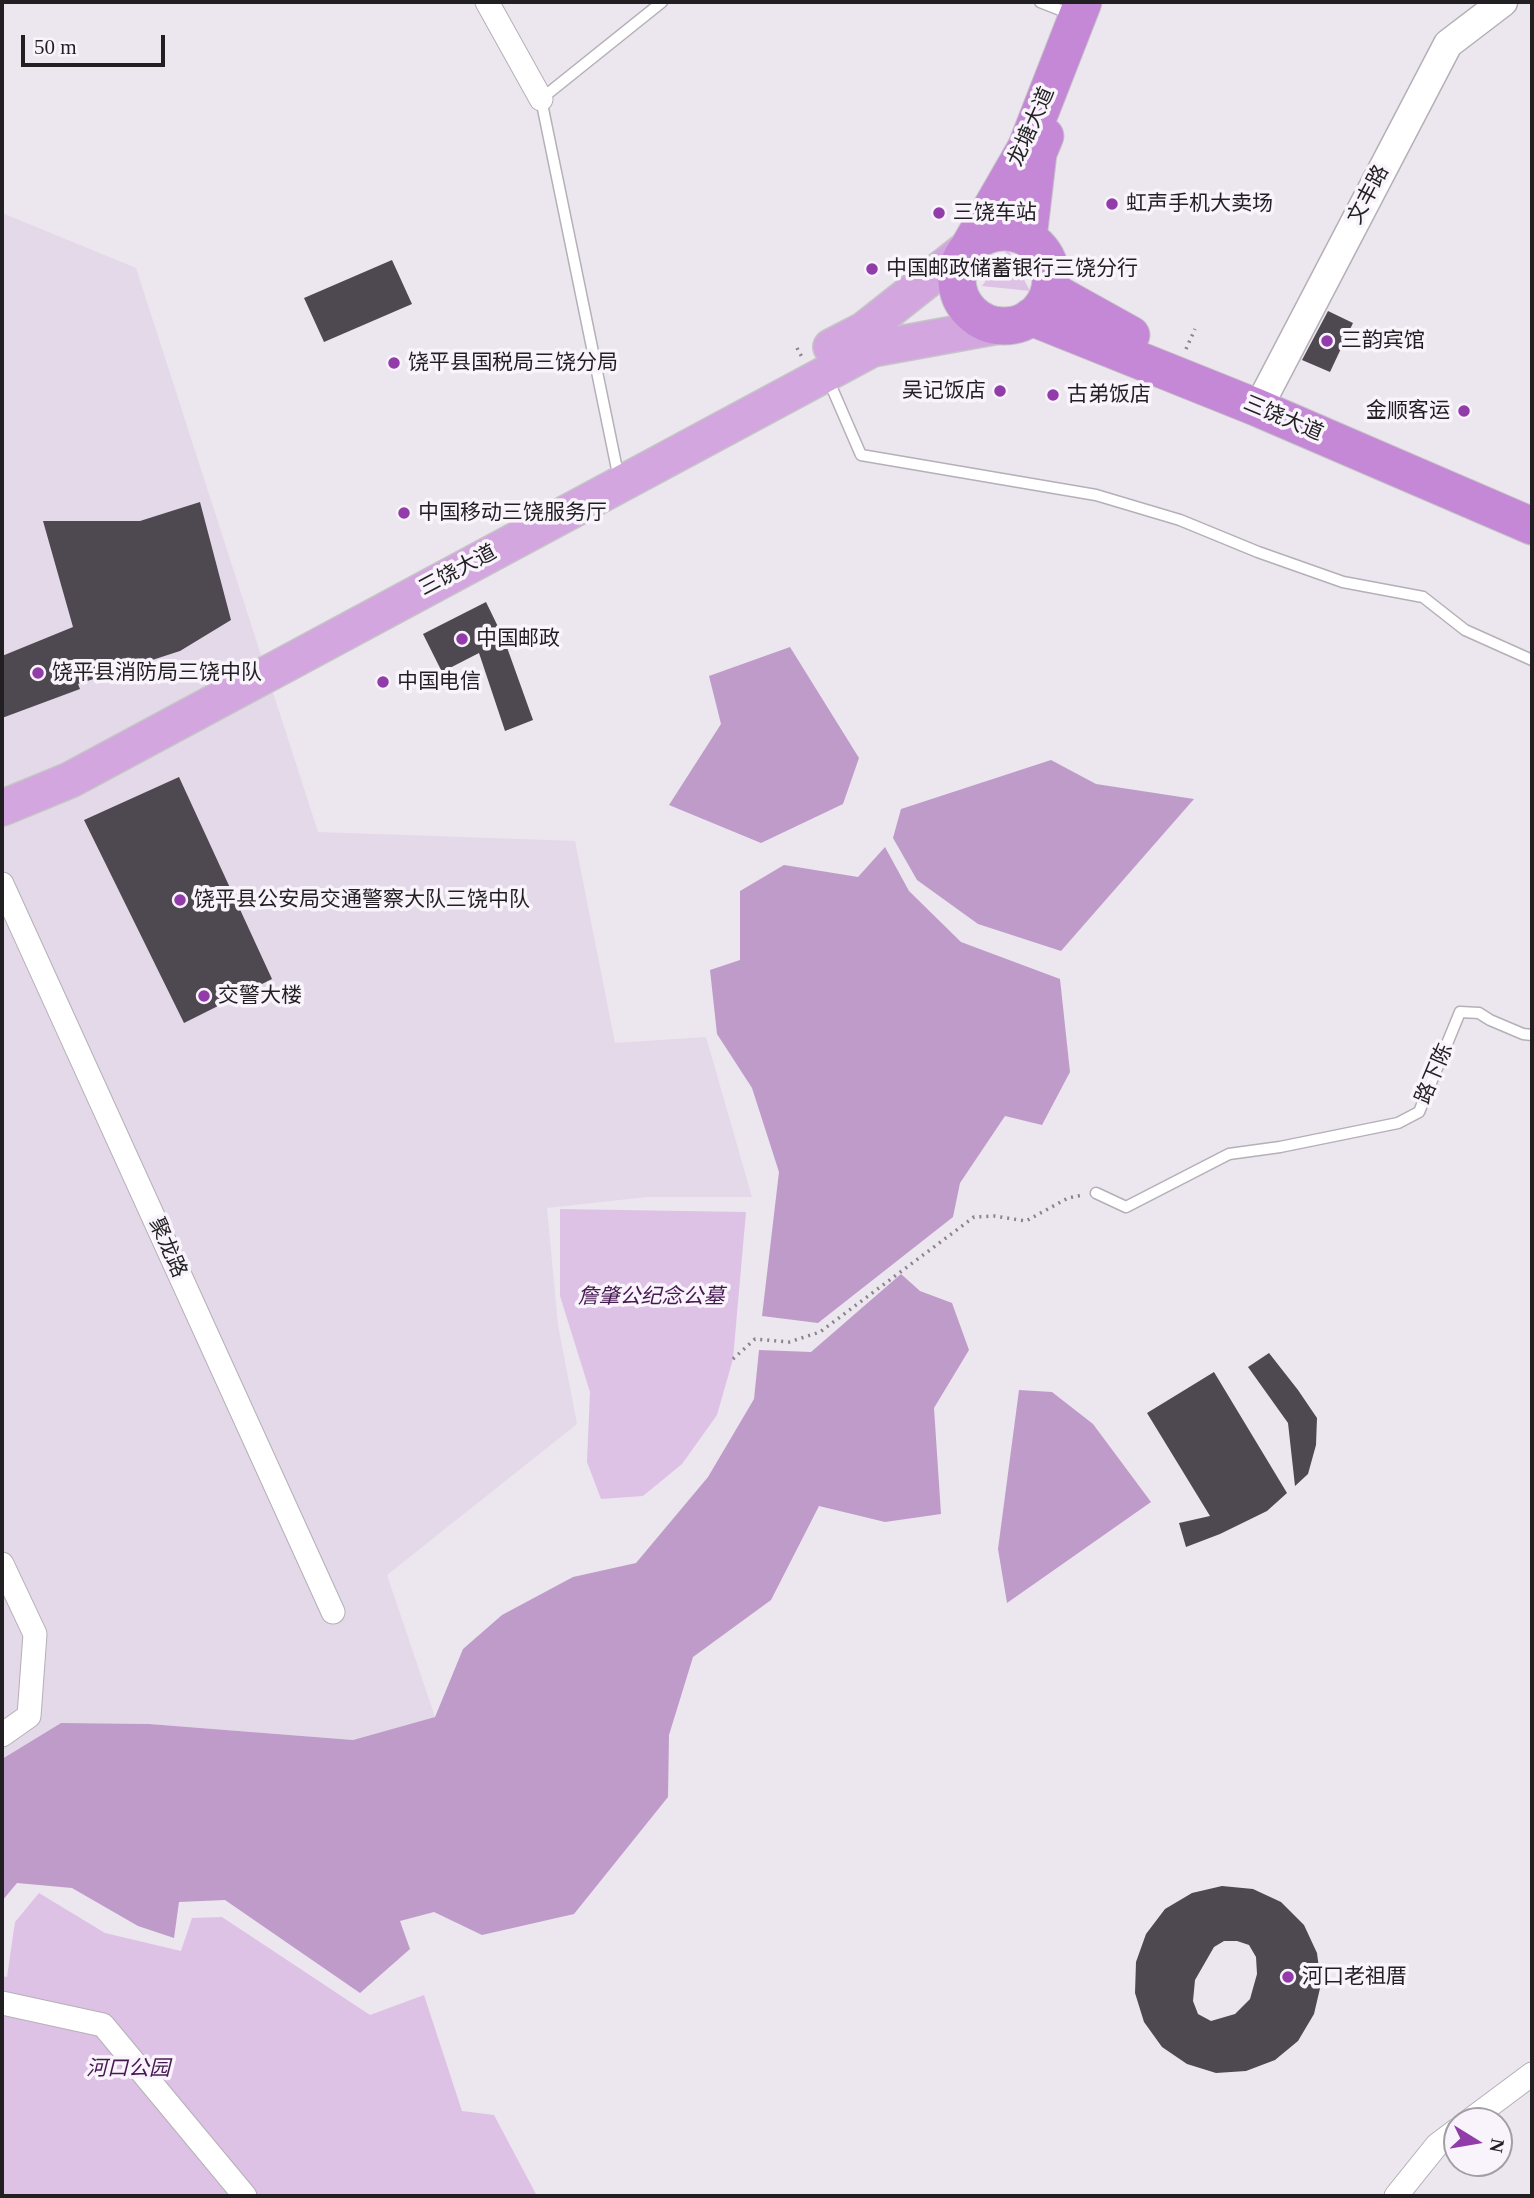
<!DOCTYPE html>
<html>
<head>
<meta charset="utf-8">
<style>
	body { margin:0 }
	#map { position:relative; width:1534px; height:2198px; overflow:hidden; background:#ece6ee; font-family:"Times New Roman",serif }
	canvas { display:block }
	.frame { position:absolute; inset:0; border:4px solid #211f22; pointer-events:none }
	.north { position:absolute; left:1443px; top:2107px; width:70px; height:70px; box-sizing:border-box; background:#f9f3fb; border:2px solid #a39ea4; border-radius:50%; rotate:101deg; font-size:19px; font-weight:700; line-height:28px; text-align:center; color:#211f22 }
	.north::after { content:''; display:block; margin:auto; width:24px; height:32px; background:#923ca9; clip-path:polygon(50% 0,100% 100%,50% 72%,0 100%) }
	.scale { position:absolute; left:21px; top:35px; width:144px; height:32px; box-sizing:border-box; border:4px solid #211f22; border-top:0; padding-left:9px; font-size:21px; line-height:24px; white-space:nowrap; color:#211f22; -webkit-text-stroke:5px #f9f3fb; paint-order:stroke }
</style>
</head>
<body>
<div id="map">
<canvas width="1534" height="2198"></canvas>
<div class="frame"></div>
<div class="north">N</div>
<div class="scale">50 m</div>
</div>
<script>
const context = document.querySelector('canvas').getContext('2d');
context.lineJoin = 'round';
function paint(path, color) { context.fillStyle = color; context.fill(path, 'evenodd'); }
const toPath = rows => new Path2D(rows.map(r => 'M' + r).join(''));
function trace(path, color, width, dash) { context.strokeStyle = color; context.lineWidth = width; context.lineCap = dash ? 'butt' : 'round'; context.setLineDash(dash || []); context.stroke(path); }
function write(font, color, halo, rows, align = 'center') {
  context.font = font + ' "Times New Roman","Noto Sans SC",serif'; context.lineWidth = 7; context.setLineDash([]); context.textBaseline = 'middle'; context.strokeStyle = halo; context.fillStyle = color; for (const [text, x, y, turn = 0] of rows) {
    context.save(); context.translate(x, y); context.rotate((+turn || 0) * Math.PI / 180); context.textAlign = isNaN(turn) ? turn : align; if (halo) context.strokeText(text, 0, 0); context.fillText(text, 0, 0); context.restore();
  }
}
const built = toPath([
	[2,213,136,268,318,832,575,841,615,1043,706,1037,752,1197,647,1197,547,1208,558,1325,577,1424,387,1575,435,1717,353,1740,149,1724,61,1723,2,1759]
]);
const green = toPath([
	[1008,249,1030,291,982,286],
	[560,1209,746,1212,733,1359,717,1415,682,1464,643,1496,601,1499,587,1462,590,1392,560,1296],
	[39,1893,105,1933,181,1951,192,1918,222,1917,370,2015,424,1995,462,2111,494,2115,537,2196,2,2196,2,1976,7,1977,15,1922]
]);
const water = toPath([
	[790,647,859,758,843,804,761,843,669,805,721,724,709,676],
	[1051,760,1096,784,1194,799,1061,951,978,924,917,880,893,838,901,809],
	[885,847,909,891,961,942,1060,979,1070,1072,1042,1125,1005,1116,960,1183,953,1217,818,1323,762,1316,779,1172,752,1088,717,1034,710,970,740,960,740,891,784,865,858,877],
	[901,1274,920,1291,952,1303,969,1350,934,1408,941,1514,885,1522,819,1506,771,1600,693,1657,669,1735,668,1797,574,1914,482,1935,434,1912,400,1921,410,1949,360,1993,225,1900,179,1902,174,1938,138,1926,72,1888,17,1883,2,1901,2,1759,61,1723,149,1724,353,1740,435,1717,463,1649,502,1615,573,1577,636,1563,708,1477,754,1399,759,1350,811,1352],
	[1019,1390,1052,1392,1093,1424,1151,1502,1007,1603,998,1549]
]);
const building = toPath([
	[392,260,412,304,324,342,304,298],
	[1328,311,1353,323,1330,372,1302,360],
	[200,502,231,620,180,651,78,684,80,689,2,718,2,656,73,627,43,521,140,521],
	[486,602,504,639,533,720,505,731,479,653,442,672,423,634],
	[179,777,272,979,184,1023,84,820],
	[1269,1353,1298,1390,1317,1418,1316,1445,1308,1474,1295,1486,1288,1423,1248,1367],
	[1214,1372,1287,1493,1267,1511,1220,1534,1186,1547,1179,1523,1210,1516,1147,1413],
	[1222,1886,1253,1889,1281,1902,1304,1925,1317,1953,1321,1984,1314,2014,1298,2041,1275,2060,1246,2071,1216,2073,1187,2064,1162,2047,1144,2022,1135,1993,1136,1962,1146,1934,1165,1909,1192,1893],
	[1224,1941,1237,1941,1249,1945,1256,1957,1257,1974,1250,1999,1235,2014,1211,2021,1198,2014,1193,2001,1195,1980,1214,1947]
]);
const path = toPath([
	[797,348,803,359],
	[1186,349,1195,329],
	[733,1359,755,1339,789,1342,820,1332,974,1217,994,1216,1026,1221,1068,1198,1083,1195]
]);
const service = toPath([
	[1040,2,1073,15],
	[828,379,861,455,1096,495,1180,520,1258,552,1343,582,1423,597,1465,630,1532,660],
	[619,479,541,99,662,2],
	[1096,1193,1126,1207,1229,1154,1280,1147,1398,1123,1419,1112,1460,1012,1479,1013,1490,1020,1523,1034,1532,1035]
]);
const minor = toPath([
	[487,2,541,99],
	[2,884,333,1612],
	[2,1564,35,1634,29,1716,2,1735],
	[2,2003,103,2025,245,2196],
	[1469,2121,1532,2074],
	[1396,2196,1437,2145,1457,2130]
]);
const tertiary = toPath([
	[1258,408,1448,44,1503,2]
]);
const primary = toPath([
	[831,347,864,330,969,247],
	[2,808,70,780,872,349,998,326]
]);
const trunk = toPath([
	'957 279a47 47 0 1 1 94 0a47 47 0 1 1-94 0Z',
	[1028,238,1038,153,1045,136],
	[969,247,1026,148,1083,2],
	[1050,290,1131,335],
	[1031,317,1258,408,1532,526]
]);
const markers = [
	[1112,204,7,"#923ca9"],
	[939,213,7,"#923ca9"],
	[872,269,7,"#923ca9"],
	[1327,341,7,"#923ca9"],
	[394,363,7,"#923ca9"],
	[1000,391,7,"#923ca9"],
	[1053,395,7,"#923ca9"],
	[1464,411,7,"#923ca9"],
	[404,513,7,"#923ca9"],
	[462,639,7,"#923ca9"],
	[38,673,7,"#923ca9"],
	[383,682,7,"#923ca9"],
	[180,900,7,"#923ca9"],
	[204,996,7,"#923ca9"],
	[1288,1977,7,"#923ca9"]
];
const streetNames = [
	["龙塘大道",1032,127,-66],
	["文丰路",1369,195,-62],
	["三饶大道",1283,419,23],
	["三饶大道",458,571,-28],
	["路下陈",1435,1074,-67],
	["聚龙路",167,1248,66]
];
const poiNames = [
	["虹声手机大卖场",1126,204],
	["三饶车站",953,213],
	["中国邮政储蓄银行三饶分行",886,269],
	["三韵宾馆",1341,341],
	["饶平县国税局三饶分局",408,363],
	["吴记饭店",986,391,"right"],
	["古弟饭店",1067,395],
	["金顺客运",1450,411,"right"],
	["中国移动三饶服务厅",418,513],
	["中国邮政",476,639],
	["饶平县消防局三饶中队",52,673],
	["中国电信",397,682],
	["饶平县公安局交通警察大队三饶中队",194,900],
	["交警大楼",218,996],
	["河口老祖厝",1302,1977]
];
const parkNames = [
	["詹肇公纪念公墓",651,1297],
	["河口公园",128,2069]
];
paint(built, '#e4d9e8');
paint(green, '#dec2e6');
paint(water, '#bf9bca');
paint(building, '#4e4950');
trace(service, '#b5afb7', 13);
trace(minor, '#b5afb7', 25);
trace(tertiary, '#b5afb7', 31);
trace(primary, '#c5c5c6', 38);
trace(trunk, '#c5c5c6', 39);
trace(path, '#88848a', 3.5, [2, 5]);
trace(service, '#fff', 10);
trace(minor, '#fff', 23);
trace(tertiary, '#fff', 28);
trace(primary, '#d3a6e0', 35);
trace(trunk, '#c488d6', 37);
for (const [x, y, r, color] of markers) { const dot = new Path2D(); dot.arc(x, y, r, 0, 2 * Math.PI); context.fillStyle = color; context.fill(dot); trace(dot, '#f9f3fb', 2.5); }
write('21px', '#211f22', '#f9f3fb', streetNames);
write('21px', '#211f22', '#f9f3fb', poiNames, 'left');
write('italic 21px', '#461852', '#f9f3fb', parkNames);
</script>
</body>
</html>
